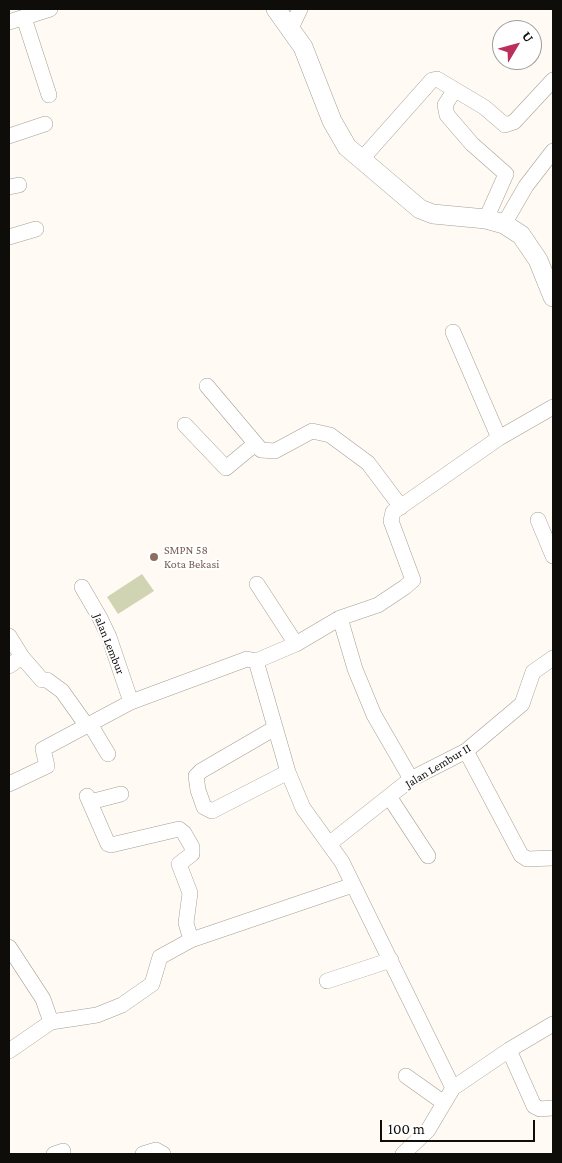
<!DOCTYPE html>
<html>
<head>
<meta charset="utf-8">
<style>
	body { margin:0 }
	#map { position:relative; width:562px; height:1163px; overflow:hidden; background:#fffaf3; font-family:"Crimson Pro",serif }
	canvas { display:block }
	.frame { position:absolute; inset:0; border:10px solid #0f0d0a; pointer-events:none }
	.north { position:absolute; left:492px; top:20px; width:50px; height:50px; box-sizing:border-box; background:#fff; border:1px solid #9f9e9d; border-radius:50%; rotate:53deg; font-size:14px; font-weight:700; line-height:20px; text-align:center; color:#0f0d0a }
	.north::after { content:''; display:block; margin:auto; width:18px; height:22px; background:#bc2e5c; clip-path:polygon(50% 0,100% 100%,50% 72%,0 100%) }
	.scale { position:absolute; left:380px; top:1120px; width:155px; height:22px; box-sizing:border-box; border:2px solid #0f0d0a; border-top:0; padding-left:6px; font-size:15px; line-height:18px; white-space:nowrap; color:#0f0d0a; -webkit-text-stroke:4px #fff; paint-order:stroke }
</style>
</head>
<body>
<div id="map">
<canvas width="562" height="1163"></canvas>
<div class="frame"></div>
<div class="north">U</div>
<div class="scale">100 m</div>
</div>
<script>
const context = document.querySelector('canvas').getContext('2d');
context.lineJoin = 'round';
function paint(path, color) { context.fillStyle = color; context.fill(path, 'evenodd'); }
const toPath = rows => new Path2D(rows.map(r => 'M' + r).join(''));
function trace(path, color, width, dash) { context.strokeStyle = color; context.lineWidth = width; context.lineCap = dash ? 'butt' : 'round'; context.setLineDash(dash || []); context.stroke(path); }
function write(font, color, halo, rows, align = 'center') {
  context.font = font + ' "Crimson Pro",serif'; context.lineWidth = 4; context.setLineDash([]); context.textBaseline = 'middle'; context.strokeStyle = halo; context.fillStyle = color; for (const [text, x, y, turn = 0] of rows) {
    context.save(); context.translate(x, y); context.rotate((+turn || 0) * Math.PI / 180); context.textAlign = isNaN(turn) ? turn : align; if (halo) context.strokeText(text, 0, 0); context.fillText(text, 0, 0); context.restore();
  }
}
const green = toPath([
	[142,574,154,591,118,614,107,597]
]);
const minor = toPath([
	[24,18,49,95],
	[9,22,50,9],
	[291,28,300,9],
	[454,91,445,105,447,115,472,144,506,174,486,219],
	[9,136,45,124],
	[361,160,432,80,437,79,484,107,505,125,514,122,553,80],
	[9,187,19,185],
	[504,224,526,186,553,151],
	[9,237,36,229],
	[453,332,499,438],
	[207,386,261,450,275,451,312,431,330,435,368,463,401,507],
	[185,425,226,468,255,444],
	[538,520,553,556],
	[257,584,296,644],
	[82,587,100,618,109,637,131,702],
	[340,618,355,669,374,715,411,779],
	[9,636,22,657],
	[256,661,288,772,303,808,342,862,453,1088,428,1130,403,1154],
	[9,666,22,657,42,680,47,680,62,691,87,726],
	[90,724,108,754],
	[275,728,201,771,196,776,198,790,204,807,212,811,288,772],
	[466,751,521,855,527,859,553,858],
	[9,784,47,766,43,749,131,702,247,659,256,661,296,644,340,618,378,605,405,587,413,580,391,521,393,512,499,438,553,407],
	[87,796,108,844,111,845,179,829,184,833,192,847,192,854,179,864,190,893,186,923,191,940],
	[390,798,428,856],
	[90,802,121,794],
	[329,844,411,779,466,751,522,704,533,672,553,658],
	[9,947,43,999,51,1022],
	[327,981,391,960],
	[509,1050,534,1106,540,1109,552,1108],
	[9,1051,51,1022,97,1015,122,1005,152,984,160,957,191,940,353,885],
	[406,1076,444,1103],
	[453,1088,509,1050,553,1024],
	[54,1154,63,1151],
	[143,1154,156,1150,163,1154]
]);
const major = toPath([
	[276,9,303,47,332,121,347,147,420,209,433,214,486,219,504,224,521,235,538,260,553,297]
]);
const markers = [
	[154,557,5,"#8d6e63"]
];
const educationNames = [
	["SMPN 58",164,550],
	["Kota Bekasi",164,564]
];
const streetNames = [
	["Jalan Lembur",109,644,68],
	["Jalan Lembur II",438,766,-31]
];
paint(green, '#d1d4b3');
trace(minor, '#a49f97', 16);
trace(major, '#a49f97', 20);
trace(minor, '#fff', 15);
trace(major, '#fff', 19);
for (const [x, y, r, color] of markers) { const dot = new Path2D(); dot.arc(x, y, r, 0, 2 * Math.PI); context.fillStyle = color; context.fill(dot); trace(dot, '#fff', 2); }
write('12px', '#785e54', '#fff', educationNames, 'left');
write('12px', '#0f0d0a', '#fff', streetNames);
</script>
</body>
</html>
